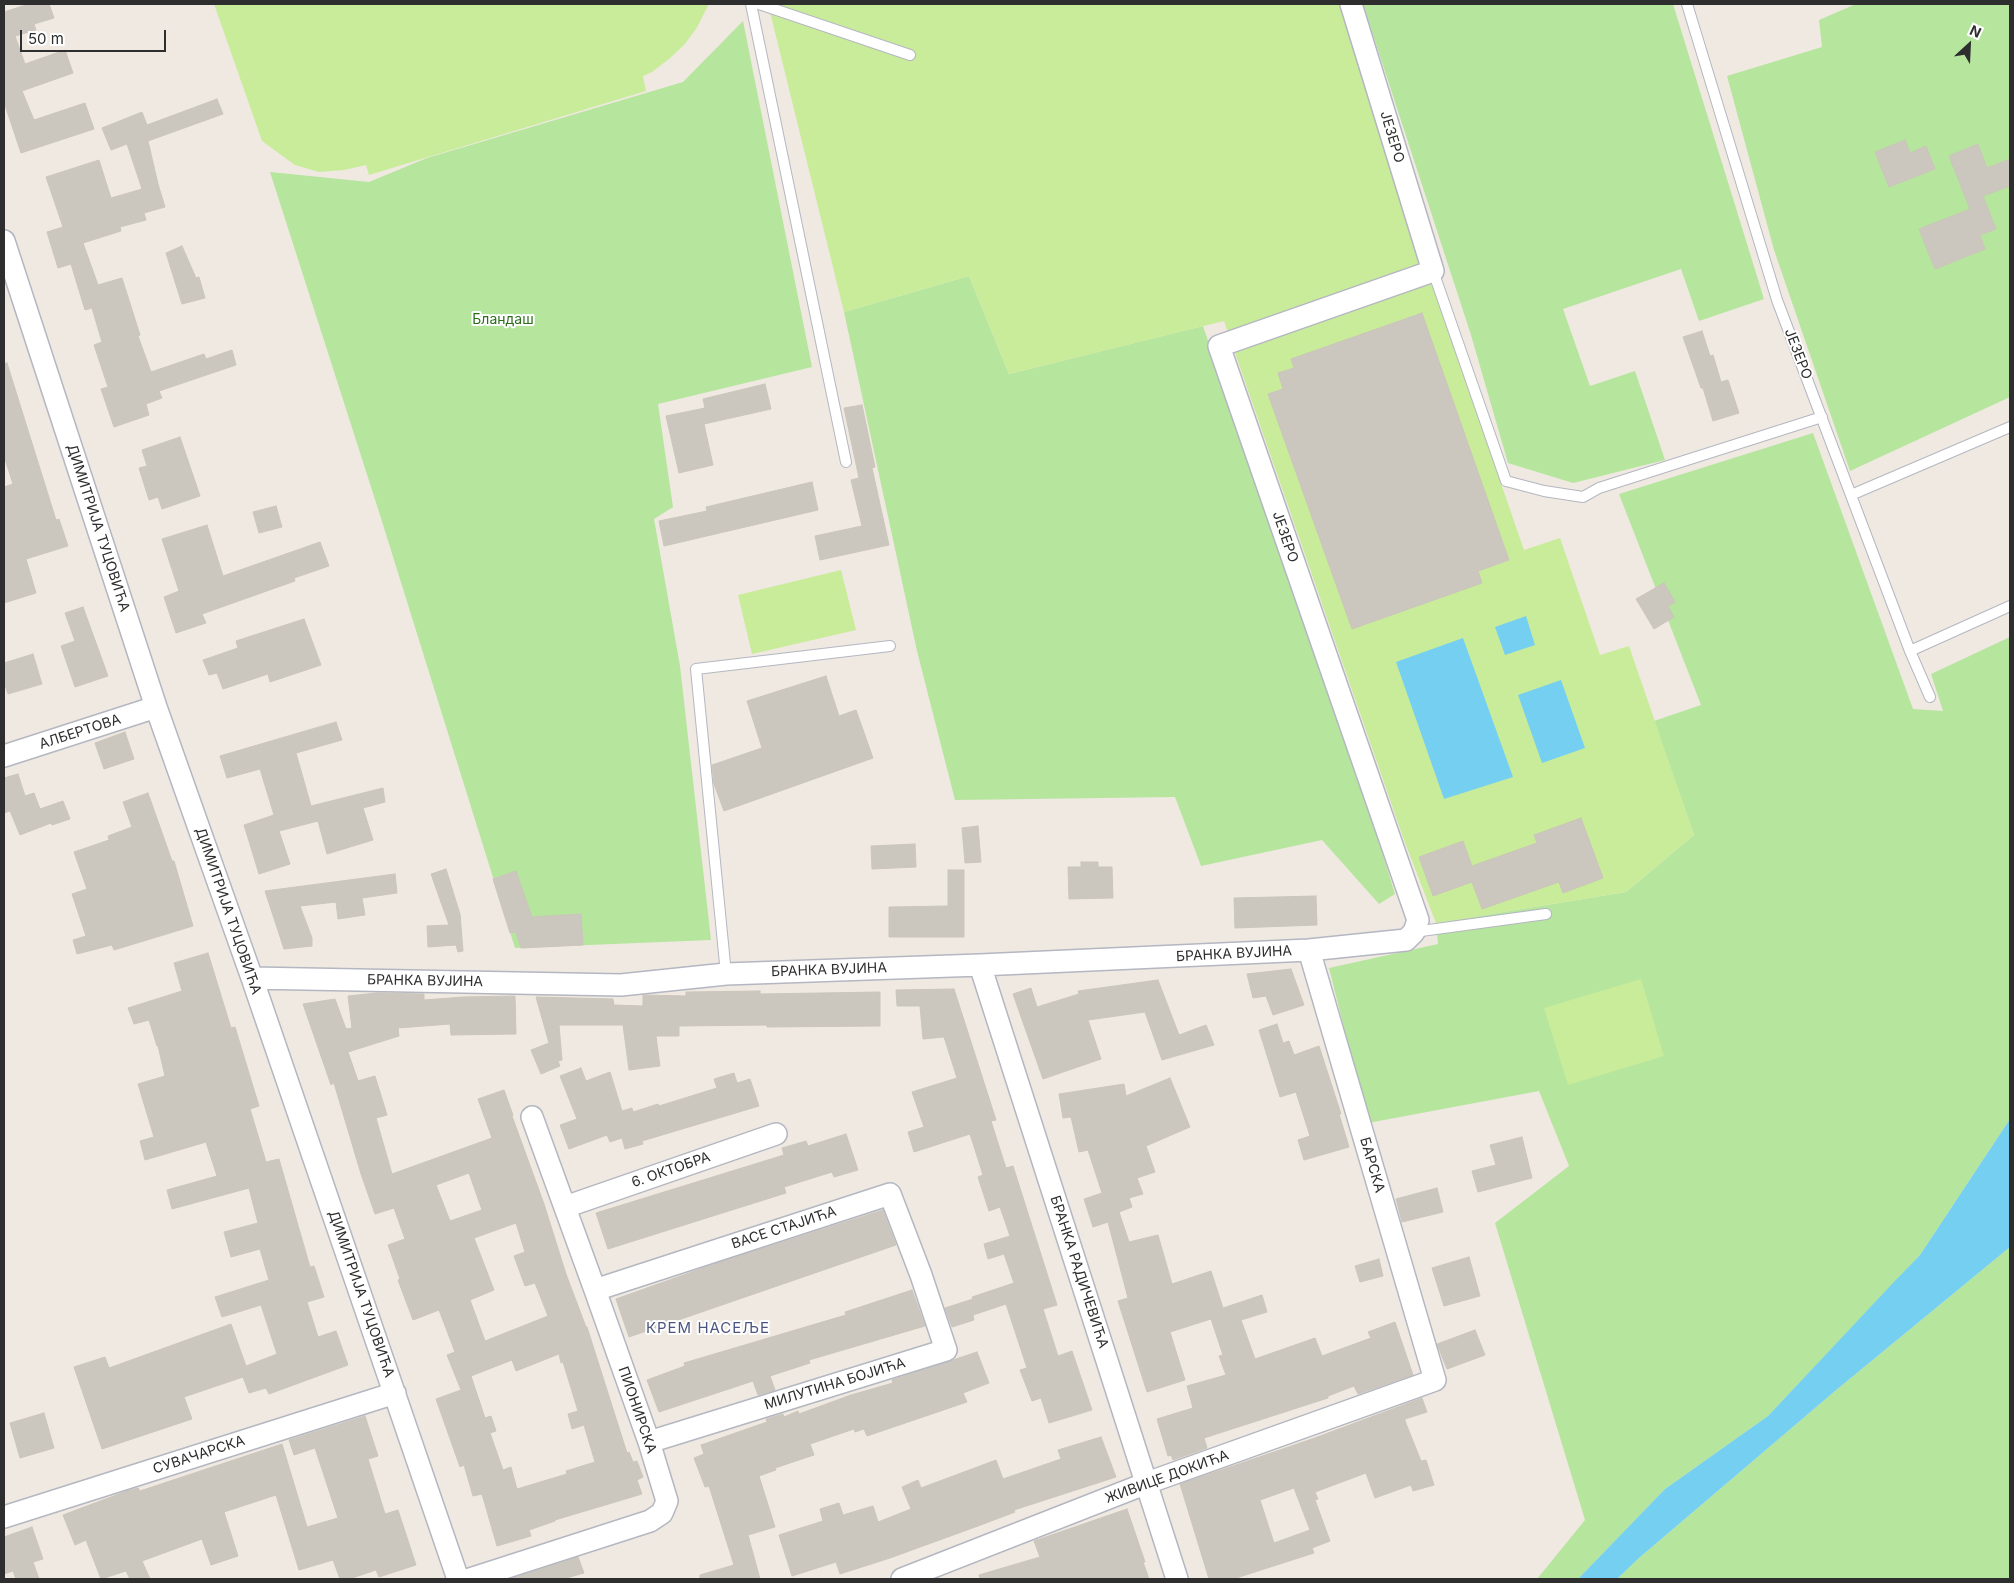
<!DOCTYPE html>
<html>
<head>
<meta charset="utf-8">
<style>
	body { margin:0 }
	#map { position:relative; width:2014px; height:1583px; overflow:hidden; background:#efe9e1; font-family:Inter,sans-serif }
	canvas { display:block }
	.frame { position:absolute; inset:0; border:5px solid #2e2e2e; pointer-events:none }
	.north { position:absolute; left:1944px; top:20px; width:50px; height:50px; -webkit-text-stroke:4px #fff; paint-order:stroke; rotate:25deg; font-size:14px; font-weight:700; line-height:20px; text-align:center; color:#2e2e2e }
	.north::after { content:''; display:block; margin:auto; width:18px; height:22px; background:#2e2e2e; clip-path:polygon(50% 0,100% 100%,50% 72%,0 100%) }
	.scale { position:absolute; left:20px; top:30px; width:146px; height:22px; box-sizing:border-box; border:2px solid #2e2e2e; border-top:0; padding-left:6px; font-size:15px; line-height:18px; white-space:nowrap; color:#2e2e2e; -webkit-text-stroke:4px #fff; paint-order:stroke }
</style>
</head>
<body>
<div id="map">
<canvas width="2014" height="1583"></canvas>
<div class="frame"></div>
<div class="north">N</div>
<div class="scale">50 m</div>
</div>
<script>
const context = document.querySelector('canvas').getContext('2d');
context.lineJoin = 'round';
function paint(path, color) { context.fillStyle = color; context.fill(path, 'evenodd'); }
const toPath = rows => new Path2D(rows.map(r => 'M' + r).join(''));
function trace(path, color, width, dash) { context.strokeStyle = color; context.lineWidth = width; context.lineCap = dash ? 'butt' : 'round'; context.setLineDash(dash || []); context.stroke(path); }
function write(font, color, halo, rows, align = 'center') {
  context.font = font + ' Inter,sans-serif'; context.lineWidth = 4; context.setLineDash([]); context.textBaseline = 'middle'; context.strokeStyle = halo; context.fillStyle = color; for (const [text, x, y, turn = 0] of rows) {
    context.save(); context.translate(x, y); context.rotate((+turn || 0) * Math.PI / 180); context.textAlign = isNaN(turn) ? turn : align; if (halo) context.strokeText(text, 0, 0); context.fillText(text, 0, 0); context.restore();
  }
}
const green = toPath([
	[1363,4,1673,4,1764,299,1699,321,1681,269,1563,309,1590,386,1635,371,1665,460,1573,483,1508,463,1471,335],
	[1856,4,2010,4,2010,397,1850,471,1774,250,1727,76,1822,47,1819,20],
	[743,21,812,367,658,404,673,507,654,519,680,666,711,940,515,948,380,515,270,172,369,182,427,158,683,82],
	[969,276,1009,374,1203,326,1372,820,1395,894,1379,904,1322,840,1201,866,1175,797,955,800,917,651,844,312],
	[1813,433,1913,709,1943,711,1931,674,2010,637,2010,1119,1920,1255,1768,1416,1665,1489,1578,1579,1537,1579,1585,1520,1495,1223,1569,1166,1539,1091,1368,1123,1329,968,1438,944,1436,923,1626,892,1694,835,1654,721,1701,705,1619,494],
	[2010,1247,2010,1579,1617,1579,1639,1558,1835,1391]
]);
const pitch = toPath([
	[214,4,709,4,696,29,684,45,669,59,652,72,643,76,646,91,369,175,366,165,344,170,319,172,295,165,262,141],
	[768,4,1341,4,1420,249,1524,550,1560,538,1600,655,1629,646,1694,835,1626,892,1436,923,1404,840,1224,321,1009,374,969,276,844,312],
	[841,570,856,630,752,654,738,595],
	[1641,979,1664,1056,1568,1085,1544,1008]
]);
const water = toPath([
	[1526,616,1535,645,1505,655,1495,627],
	[1463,638,1513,777,1444,799,1396,662],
	[1561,680,1585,748,1542,763,1518,695],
	[2010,1119,2010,1247,1835,1391,1639,1558,1617,1579,1578,1579,1665,1489,1768,1416,1892,1284,1920,1255]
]);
const building = toPath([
	[29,4,49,4,54,18,34,24,36,30,15,36,25,64,65,50,73,73,22,91,34,120,85,103,94,129,21,153,4,102,4,12,29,4],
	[217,99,223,114,148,141,158,184,165,207,144,213,146,220,120,227,121,231,83,243,98,285,122,278,140,335,138,336,151,372,204,354,206,359,232,350,236,365,159,391,162,398,146,404,149,415,114,427,101,389,108,387,94,345,102,342,92,308,85,310,71,264,58,268,47,232,63,227,46,177,99,160,111,198,142,189,127,144,111,150,102,128,142,112,147,125,217,99],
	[1905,140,1910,153,1926,146,1935,169,1889,187,1875,152,1905,140],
	[1978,144,1987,168,2010,159,2010,186,1983,196,1996,229,1980,235,1985,249,1935,269,1919,229,1970,209,1949,156,1978,144],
	[182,246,196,278,199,277,205,298,182,304,166,253,182,246],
	[1422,313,1509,560,1478,571,1482,583,1352,629,1268,394,1283,389,1278,373,1294,368,1291,359,1422,313],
	[1702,331,1710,356,1713,355,1721,382,1728,380,1739,413,1713,421,1703,388,1701,388,1683,337,1702,331],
	[7,363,56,520,59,519,68,546,26,559,36,593,4,603,4,487,13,484,4,456,4,364,7,363],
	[765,384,771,409,704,424,713,465,679,473,666,416,705,408,703,399,765,384],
	[862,405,875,467,872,468,889,545,820,560,815,536,862,526,851,480,859,478,844,408,862,405],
	[180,437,200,496,162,509,158,497,149,500,139,468,147,466,142,450,180,437],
	[812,482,818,510,664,546,659,521,707,511,706,507,812,482],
	[276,506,282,527,259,533,253,512,276,506],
	[207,525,223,576,320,542,329,566,294,578,295,581,202,614,206,623,176,633,164,597,179,591,162,539,207,525],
	[1664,583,1675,602,1668,606,1674,617,1654,629,1636,599,1664,583],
	[83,607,108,676,75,687,61,646,75,641,65,613,83,607],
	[304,619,321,665,270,682,268,674,223,689,217,673,209,675,203,660,238,648,236,641,304,619],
	[33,654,42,684,8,694,4,682,4,663,33,654],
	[826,676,839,716,856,710,873,758,724,811,714,784,712,765,762,748,747,701,826,676],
	[336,722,342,740,296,753,311,806,383,788,385,802,363,808,373,840,327,854,318,821,279,831,290,864,259,874,244,825,274,815,260,769,227,778,220,756,336,722],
	[125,732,134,759,104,769,95,743,125,732],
	[18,774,25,796,34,793,40,809,63,801,70,819,52,825,51,823,20,835,10,811,4,813,4,778,18,774],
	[148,793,172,861,174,861,193,926,114,950,112,945,77,954,73,940,86,936,72,894,87,889,74,852,109,840,108,836,132,827,123,802,148,793],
	[1581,818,1603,878,1563,893,1559,882,1482,909,1472,882,1433,896,1419,857,1463,841,1472,866,1537,843,1534,835,1581,818],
	[978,826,981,862,965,863,962,828,978,826],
	[915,844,916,867,872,869,871,846,915,844],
	[1081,862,1098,862,1098,867,1112,867,1113,898,1069,899,1068,867,1081,867,1081,862],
	[446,869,460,914,463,951,458,952,456,945,428,947,427,926,449,925,431,874,446,869],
	[948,870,964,870,964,937,889,937,889,907,948,906,948,870],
	[516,871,532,917,581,914,583,945,521,948,516,932,510,933,493,879,516,871],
	[395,874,397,893,362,898,365,915,338,919,336,902,300,906,312,938,312,946,284,949,265,891,395,874],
	[1316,896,1317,925,1235,928,1234,898,1316,896],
	[208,953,231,1028,235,1027,259,1106,250,1109,266,1162,279,1159,310,1267,314,1266,324,1297,307,1302,318,1337,336,1331,348,1365,269,1394,266,1388,249,1393,243,1377,184,1397,192,1419,102,1449,74,1367,105,1357,109,1368,231,1324,246,1366,277,1354,261,1305,222,1317,215,1297,269,1280,260,1249,231,1257,224,1232,258,1223,249,1188,172,1209,167,1190,217,1176,206,1142,145,1160,140,1141,154,1137,138,1084,165,1076,158,1046,157,1046,149,1020,134,1024,128,1008,182,991,174,963,208,953],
	[1291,969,1304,1005,1273,1015,1266,996,1253,998,1247,974,1291,969],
	[1158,980,1179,1035,1206,1025,1214,1045,1162,1060,1145,1012,1088,1020,1101,1059,1043,1079,1013,994,1031,988,1037,1007,1079,994,1078,991,1158,980],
	[954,989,996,1120,991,1121,1006,1168,1013,1166,1057,1305,1043,1309,1058,1356,1072,1351,1092,1410,1049,1423,1041,1398,1032,1401,1020,1370,1027,1368,1006,1304,973,1315,974,1320,952,1327,945,1308,973,1299,972,1297,1014,1283,1004,1254,988,1259,984,1244,1010,1236,1000,1207,989,1211,978,1177,983,1175,970,1134,914,1152,908,1132,924,1127,912,1092,957,1078,944,1037,923,1039,920,1006,897,1006,896,990,954,989],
	[760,991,760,994,880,992,880,1026,767,1027,767,1025,679,1026,679,1036,656,1036,660,1066,629,1070,623,1025,559,1025,562,1060,558,1061,560,1066,541,1074,531,1050,549,1043,536,997,613,999,614,1005,643,1006,643,995,686,996,686,992,760,991],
	[377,993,424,994,424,1000,463,997,515,996,516,1034,451,1035,450,1024,398,1028,399,1036,348,1052,358,1081,375,1076,387,1115,376,1118,392,1174,492,1138,478,1099,504,1090,513,1115,512,1116,544,1204,566,1274,586,1327,587,1327,627,1453,629,1452,633,1462,637,1461,643,1477,637,1480,642,1494,555,1520,555,1521,529,1530,531,1536,497,1546,482,1494,473,1496,464,1465,460,1467,436,1399,461,1390,447,1355,455,1352,439,1310,413,1320,398,1280,400,1279,388,1245,405,1239,394,1208,375,1214,361,1174,334,1083,331,1085,303,1004,335,999,346,1029,352,1028,348,996,377,993],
	[469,1173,482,1210,450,1221,436,1185,469,1173],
	[516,1223,525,1252,514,1256,525,1286,535,1283,548,1316,485,1341,470,1300,494,1290,474,1238,516,1223],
	[559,1354,561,1363,563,1362,578,1411,568,1414,572,1429,584,1425,595,1462,566,1471,567,1474,517,1489,511,1467,503,1470,490,1433,496,1431,491,1416,485,1418,471,1376,512,1360,516,1371,559,1354],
	[1277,1024,1283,1043,1289,1041,1294,1055,1319,1046,1341,1114,1339,1114,1349,1147,1304,1160,1298,1140,1310,1136,1296,1092,1280,1097,1259,1030,1277,1024],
	[581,1068,586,1081,610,1072,622,1111,632,1108,633,1112,658,1104,659,1106,717,1088,714,1079,734,1073,737,1083,750,1079,759,1106,642,1141,643,1144,625,1149,622,1138,610,1142,607,1135,569,1149,560,1125,577,1119,560,1076,581,1068],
	[1170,1078,1190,1127,1146,1146,1155,1172,1137,1178,1143,1194,1129,1198,1132,1207,1119,1212,1129,1242,1158,1235,1172,1284,1211,1271,1223,1308,1262,1295,1267,1312,1241,1320,1255,1359,1315,1338,1322,1356,1371,1338,1368,1332,1395,1322,1413,1375,1358,1394,1354,1386,1328,1396,1328,1398,1204,1438,1207,1448,1173,1460,1171,1455,1168,1456,1157,1419,1193,1408,1187,1386,1226,1375,1219,1356,1223,1355,1211,1319,1170,1332,1185,1380,1147,1392,1118,1301,1128,1298,1108,1222,1093,1227,1084,1199,1102,1193,1088,1150,1079,1152,1071,1117,1063,1118,1059,1094,1124,1084,1126,1096,1170,1078],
	[846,1134,858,1170,834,1177,832,1172,784,1187,786,1193,608,1249,596,1213,784,1155,782,1148,806,1141,808,1146,846,1134],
	[1522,1137,1532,1178,1478,1192,1472,1171,1496,1165,1490,1145,1522,1137],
	[1437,1188,1443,1212,1402,1222,1396,1199,1437,1188],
	[883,1210,896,1245,629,1337,616,1299,720,1262,883,1210],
	[1469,1257,1480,1296,1444,1306,1432,1268,1469,1257],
	[1379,1259,1383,1276,1360,1282,1355,1266,1379,1259],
	[912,1290,925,1326,809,1360,810,1363,770,1376,775,1390,758,1395,753,1381,659,1412,647,1380,685,1366,684,1363,846,1315,845,1312,912,1290],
	[1475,1330,1485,1355,1447,1369,1437,1344,1475,1330],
	[977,1352,989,1383,963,1393,967,1402,867,1436,864,1429,855,1432,854,1429,810,1444,814,1455,775,1468,776,1470,759,1476,775,1527,748,1535,760,1579,700,1579,700,1575,734,1565,709,1486,705,1487,694,1458,704,1454,701,1445,767,1422,766,1419,783,1414,784,1417,798,1411,799,1414,851,1395,893,1383,892,1380,977,1352],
	[1422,1398,1427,1412,1405,1419,1405,1421,1421,1461,1426,1460,1434,1485,1413,1491,1411,1485,1375,1498,1366,1473,1315,1492,1318,1499,1315,1500,1330,1541,1312,1548,1314,1553,1233,1579,1209,1579,1180,1484,1312,1439,1422,1398],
	[1294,1488,1310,1530,1274,1543,1260,1500,1294,1488],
	[44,1413,54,1448,20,1458,10,1423,44,1413],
	[365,1416,378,1456,368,1459,385,1514,398,1510,416,1565,379,1577,376,1570,349,1579,340,1579,333,1560,299,1570,276,1495,224,1512,238,1556,211,1565,202,1539,142,1561,150,1579,130,1579,126,1571,101,1579,86,1540,75,1545,63,1515,127,1491,138,1488,140,1491,282,1444,307,1527,338,1518,315,1448,294,1455,289,1440,365,1416],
	[1101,1437,1116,1477,1014,1510,1015,1512,978,1526,890,1558,840,1574,836,1562,792,1576,779,1535,823,1521,820,1509,839,1503,843,1515,873,1506,878,1522,911,1509,902,1487,918,1480,921,1488,996,1460,1003,1479,1061,1459,1058,1450,1101,1437],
	[1127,1509,1145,1562,1143,1562,1149,1579,980,1579,979,1575,1040,1557,1034,1541,1127,1509],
	[32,1527,43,1559,33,1562,39,1579,16,1579,13,1571,4,1574,4,1537,32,1527],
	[578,1557,584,1573,563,1579,510,1579,578,1557]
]);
const service = toPath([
	[751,4,846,462],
	[759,4,910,55],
	[1687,4,1777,300,1910,651,1930,697],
	[1433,271,1506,481,1544,491,1583,497,1599,488,1822,417],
	[1851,495,2010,427],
	[1910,651,2010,606],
	[1414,932,1546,914],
	[726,974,696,669,890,646]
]);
const minor = toPath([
	[4,241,156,707,252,978,458,1579],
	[4,756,156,707],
	[980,965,1177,1579],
	[252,978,621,985,726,974,980,965,1309,950,1406,940,1414,932,1418,920,1219,346,1433,271,1351,4],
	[565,1207,776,1134],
	[595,1290,890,1194,921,1275,946,1350,649,1442],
	[4,1517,395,1393],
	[470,1579,650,1521,662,1513,667,1501,649,1442,595,1290,532,1117],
	[902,1579,1147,1483,1435,1380,1309,950]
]);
const streetNames = [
	["ЈЕЗЕРО",1392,137,73],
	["ЈЕЗЕРО",1798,354,69],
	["ДИМИТРИЈА ТУЦОВИЋА",98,528,72],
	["ЈЕЗЕРО",1285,537,71],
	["АЛБЕРТОВА",80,732,-18],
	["ДИМИТРИЈА ТУЦОВИЋА",228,911,71],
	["БРАНКА ВУЈИНА",1234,954,-3],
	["БРАНКА ВУЈИНА",829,970,-2],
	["БРАНКА ВУЈИНА",425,981,1],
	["БАРСКА",1372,1165,74],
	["6. ОКТОБРА",671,1170,-19],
	["ВАСЕ СТАЈИЋА",784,1228,-18],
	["БРАНКА РАДИЧЕВИЋА",1079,1272,72],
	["ДИМИТРИЈА ТУЦОВИЋА",361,1294,71],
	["МИЛУТИНА БОЈИЋА",835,1384,-17],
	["ПИОНИРСКА",637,1410,71],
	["СУВАЧАРСКА",199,1455,-18],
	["ЖИВИЦЕ ДОКИЋА",1167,1477,-20]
];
const parkNames = [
	["Бландаш",503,320]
];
const neighbourhoodNames = [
	["КРЕМ НАСЕЉЕ",708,1328]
];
paint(green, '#b6e59e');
paint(pitch, '#c9ec9a');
paint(water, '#75cff0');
paint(building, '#cbc7bf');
trace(building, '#cbc5ba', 1);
trace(service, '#b4b7c1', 12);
trace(minor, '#b4b7c1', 24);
trace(service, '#fff', 10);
trace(minor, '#fff', 21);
write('14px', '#2e2e2e', '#fff', streetNames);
write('14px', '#2c6e1b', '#fff', parkNames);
context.letterSpacing = '1px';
write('15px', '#4d5680', '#fff', neighbourhoodNames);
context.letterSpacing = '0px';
</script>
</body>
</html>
